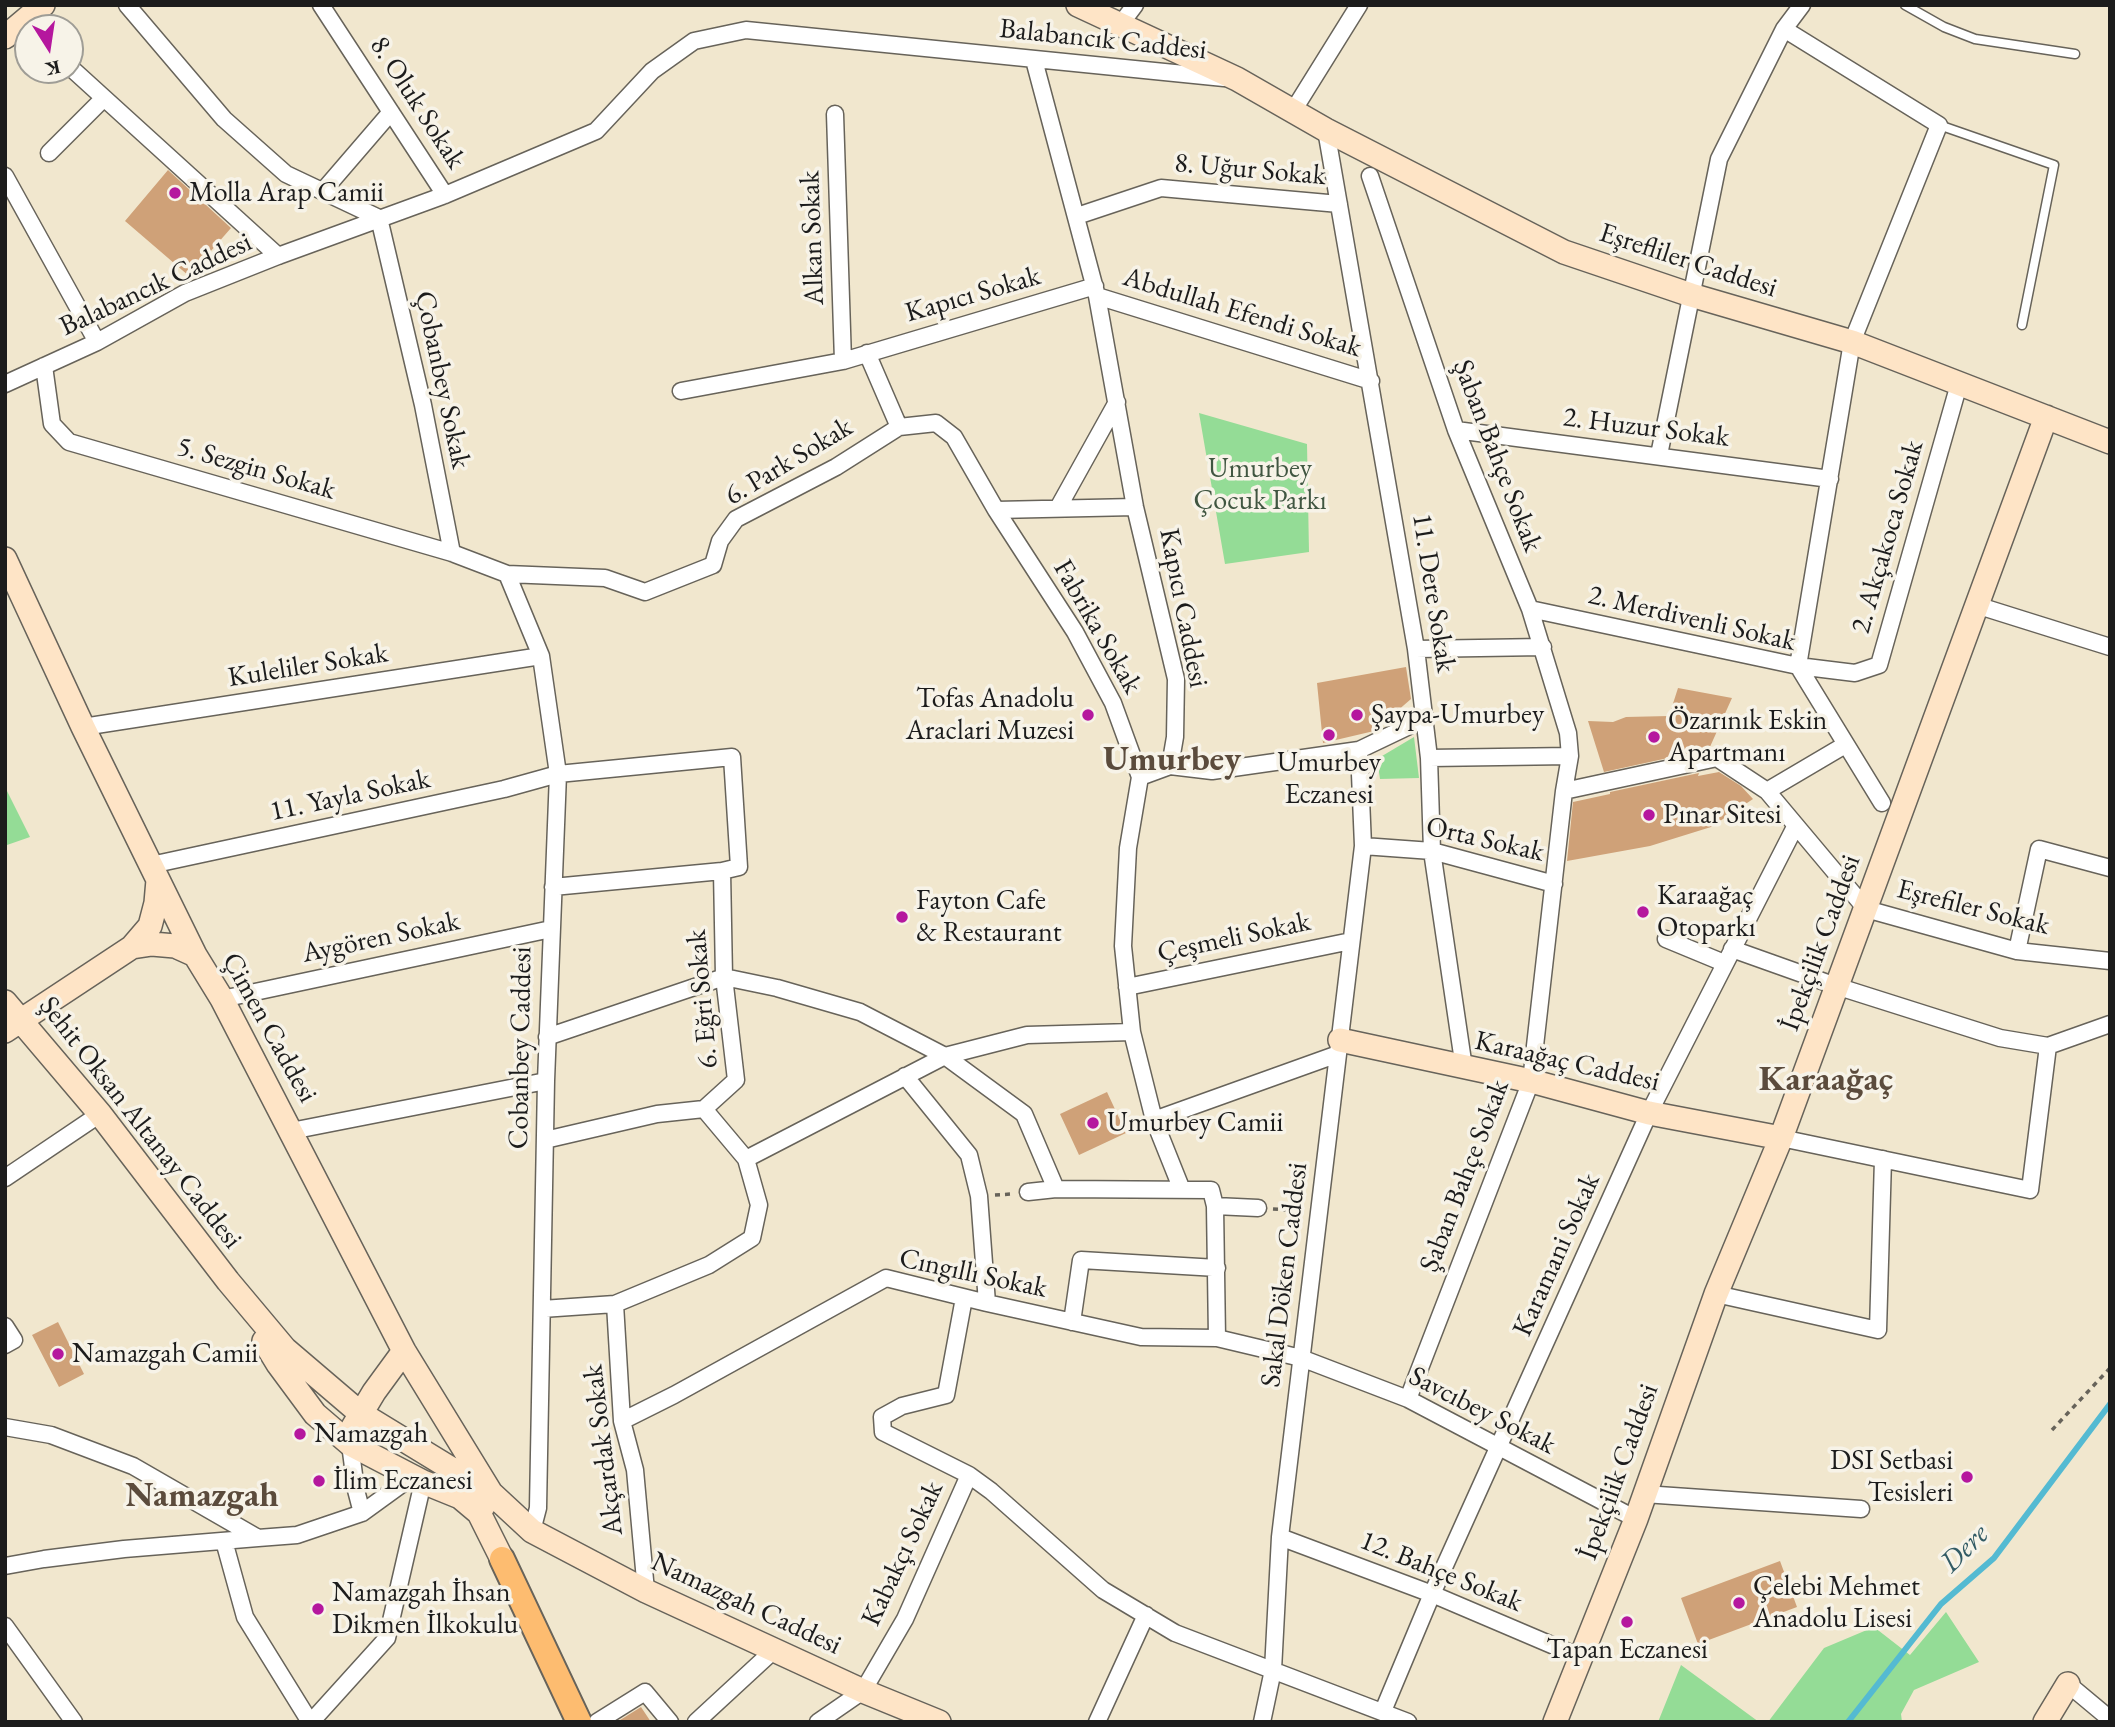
<!DOCTYPE html>
<html>
<head>
<meta charset="utf-8">
<style>
	body { margin:0 }
	#map { position:relative; width:2115px; height:1727px; overflow:hidden; background:#f1e7ce; font-family:"EB Garamond",serif }
	canvas { display:block }
	.frame { position:absolute; inset:0; border:7px solid #1c1c1c; pointer-events:none }
	.north { position:absolute; left:14px; top:14px; width:70px; height:70px; box-sizing:border-box; background:#f7f3e8; border:2px solid #9f9d96; border-radius:50%; rotate:168deg; font-size:19px; font-weight:700; line-height:28px; text-align:center; color:#1c1c1c }
	.north::after { content:''; display:block; margin:auto; width:24px; height:32px; background:#b5179e; clip-path:polygon(50% 0,100% 100%,50% 72%,0 100%) }
</style>
</head>
<body>
<div id="map">
<canvas width="2115" height="1727"></canvas>
<div class="frame"></div>
<div class="north">K</div>
</div>
<script>
const context = document.querySelector('canvas').getContext('2d');
context.lineJoin = 'round';
function paint(path, color) { context.fillStyle = color; context.fill(path, 'evenodd'); }
const toPath = rows => new Path2D(rows.map(r => 'M' + r).join(''));
function trace(path, color, width, dash) { context.strokeStyle = color; context.lineWidth = width; context.lineCap = dash ? 'butt' : 'round'; context.setLineDash(dash || []); context.stroke(path); }
function write(font, color, halo, rows, align = 'center') {
  context.font = font + ' "EB Garamond",serif'; context.lineWidth = 7; context.setLineDash([]); context.textBaseline = 'middle'; context.strokeStyle = halo; context.fillStyle = color; for (const [text, x, y, turn = 0] of rows) {
    context.save(); context.translate(x, y); context.rotate((+turn || 0) * Math.PI / 180); context.textAlign = isNaN(turn) ? turn : align; if (halo) context.strokeText(text, 0, 0); context.fillText(text, 0, 0); context.restore();
  }
}
const green = toPath([
	[1199,413,1307,444,1309,552,1225,564],
	[1414,737,1419,778,1380,779,1377,759],
	[5,787,30,837,7,845,5,843],
	[1946,1612,1979,1662,1914,1690,1901,1714,1902,1722,1768,1722,1824,1648,1874,1627,1910,1655],
	[1681,1665,1759,1722,1658,1722]
]);
const stream = toPath([
	[1848,1722,1941,1604,1994,1558,2110,1404]
]);
const building = toPath([
	[168,170,231,228,189,276,125,221],
	[1406,667,1411,699,1374,731,1323,743,1317,683],
	[1678,688,1732,698,1709,749,1604,772,1588,721,1613,722,1626,717,1669,716],
	[1719,772,1741,786,1753,799,1711,827,1650,846,1567,861,1573,802,1610,794,1610,792,1699,773,1698,776],
	[1107,1092,1126,1133,1079,1155,1060,1114],
	[58,1322,84,1374,59,1387,32,1335],
	[1780,1561,1797,1607,1698,1644,1681,1598],
	[641,1707,651,1722,617,1722]
]);
const path = toPath([
	[995,1195,1012,1194],
	[1273,1209,1304,1211],
	[2052,1430,2110,1368]
]);
const lane = toPath([
	[1905,5,1944,27,1975,39,2075,54],
	[1939,125,2054,165,2022,325]
]);
const street = toPath([
	[127,5,224,119,286,174,379,218,423,405,452,553],
	[321,5,445,195],
	[1120,25,1135,5],
	[1784,29,1939,125,1852,342,1798,666,1855,673,1879,665,1959,384],
	[1034,60,1097,296,1135,507,1176,679,1175,737,1170,766,1140,777,1128,848,1123,946,1132,1032,1154,1120,1182,1190],
	[70,67,278,256],
	[1293,111,1359,5],
	[835,114,843,361],
	[1326,130,1416,649,1429,758,1432,851,1464,1068],
	[49,153,104,98],
	[5,176,97,342],
	[1370,176,1456,430,1530,609,1568,733,1570,756,1564,791,1531,1081,1408,1399],
	[323,191,391,112],
	[1077,216,1161,188,1339,204],
	[1097,296,1371,381],
	[867,353,899,427],
	[44,366,52,424,69,442,452,553,507,574,605,578,645,592,713,565,720,541,736,519,836,467,899,427,936,423,954,437,996,510,1075,632,1113,703,1140,777],
	[5,384,97,342,185,293,278,256,445,195,596,131,652,71,694,41,746,30,1224,78],
	[681,391,843,361,1095,286],
	[1456,430,1830,479],
	[1659,455,1719,159,1784,29,1802,5],
	[1058,508,1117,402],
	[996,510,1135,507],
	[507,574,541,656,558,774,546,1081,538,1508,532,1531],
	[1976,605,2110,647],
	[1530,609,1798,666,1882,803],
	[1416,649,1543,647],
	[83,727,541,656],
	[1429,758,1570,756],
	[1170,766,1212,771,1359,750,1426,718],
	[1564,791,1717,758,1767,791,1866,909,2017,951,2110,961],
	[1767,791,1845,745],
	[1363,846,1432,851,1554,884],
	[151,865,504,789,558,774,732,757,739,867,722,871,553,887],
	[1666,939,1724,963],
	[1732,949,1836,986,2000,1038,2048,1046,2110,1024],
	[2017,951,2039,849,2110,868],
	[1127,987,1351,941],
	[222,999,551,929],
	[547,1037,724,977,777,988,860,1012,945,1056,1024,1114,1056,1189,1211,1190,1215,1206,1217,1338],
	[905,1076,969,1155,979,1196,987,1303],
	[704,1109,736,1080,724,977,722,871],
	[1154,1120,1338,1054],
	[291,1131,546,1081],
	[1781,1138,2030,1190,2048,1046],
	[545,1140,657,1114,704,1109,746,1159],
	[5,1178,100,1114],
	[1028,1192,1056,1189],
	[1215,1206,1258,1208],
	[1716,1294,1878,1330,1883,1159],
	[964,1298,946,1395,902,1406,882,1417,883,1432,969,1475,991,1491,1103,1590,1175,1633,1408,1722],
	[615,1304,622,1421,635,1470,646,1591],
	[542,1309,615,1304,709,1265,752,1238,759,1205,746,1159,945,1056,1027,1035,1132,1032],
	[1072,1322,1081,1260,1217,1268],
	[5,1326,14,1340,5,1345],
	[622,1421,674,1395,886,1278,987,1303,1141,1337,1217,1338,1301,1358,1408,1399,1636,1519],
	[5,1427,51,1435,133,1466,258,1538,297,1535,362,1513,413,1476],
	[350,1444,356,1490,362,1513],
	[1644,1494,1861,1509],
	[1280,1537,1432,1594,1580,1657],
	[224,1541,245,1617,310,1722],
	[5,1566,44,1559,124,1549,258,1538],
	[5,1626,74,1722],
	[2068,1684,2110,1719],
	[1383,1711,1432,1594,1649,1113,1795,827],
	[311,1722,387,1638,423,1482],
	[597,1722,645,1692,670,1722],
	[696,1722,774,1650],
	[818,1722,863,1691,905,1619,969,1475],
	[1097,1722,1146,1615],
	[1262,1722,1273,1670,1280,1537,1363,846,1359,750]
]);
const secondary = toPath([
	[1078,5,1237,79,1326,130,1564,252,1691,295,1852,342,2110,442],
	[5,37,43,5],
	[5,559,83,727,195,955,222,999,404,1351,491,1493,479,1513],
	[132,947,152,944,175,946,195,955],
	[5,1002,100,1114,228,1281,285,1349,360,1413,491,1493,532,1531,646,1591,863,1691,939,1722],
	[5,1031,132,947,150,926,156,903,158,880],
	[1340,1040,1531,1081,1649,1113,1781,1138],
	[264,1341,278,1364,315,1414,350,1444,423,1482,460,1497,479,1513,502,1559],
	[353,1427,374,1392,404,1351],
	[1555,1722,1636,1519,1716,1294,1781,1138,2046,417],
	[2045,1722,2068,1684]
]);
const primary = toPath([
	[502,1559,579,1722]
]);
const markers = [
	[175,193,7,"#b5179e"],
	[1088,715,7,"#b5179e"],
	[1357,715,7,"#b5179e"],
	[1329,735,7,"#b5179e"],
	[1654,737,7,"#b5179e"],
	[1649,815,7,"#b5179e"],
	[1643,912,7,"#b5179e"],
	[902,917,7,"#b5179e"],
	[1093,1123,7,"#b5179e"],
	[58,1354,7,"#b5179e"],
	[300,1434,7,"#b5179e"],
	[1967,1477,7,"#b5179e"],
	[319,1481,7,"#b5179e"],
	[1739,1603,7,"#b5179e"],
	[318,1609,7,"#b5179e"],
	[1627,1622,7,"#b5179e"]
];
const streetNames = [
	["Balabancık Caddesi",1103,40,6],
	["8. Oluk Sokak",417,103,57],
	["8. Uğur Sokak",1250,170,5],
	["Alkan Sokak",813,238,-92],
	["Eşrefliler Caddesi",1688,261,18],
	["Balabancık Caddesi",156,285,-25],
	["Kapıcı Sokak",973,295,-16],
	["Abdullah Efendi Sokak",1242,313,17],
	["Çobanbey Sokak",442,380,78],
	["2. Huzur Sokak",1646,428,7],
	["Şaban Bahçe Sokak",1497,456,69],
	["6. Park Sokak",789,462,-31],
	["5. Sezgin Sokak",256,469,16],
	["2. Akçakoca Sokak",1888,537,-74],
	["11. Dere Sokak",1433,593,81],
	["Kapıcı Caddesi",1183,608,79],
	["2. Merdivenli Sokak",1692,619,13],
	["Fabrika Sokak",1097,627,60],
	["Kuleliler Sokak",308,666,-9],
	["11. Yayla Sokak",350,796,-12],
	["Orta Sokak",1485,840,13],
	["Eşrefiler Sokak",1973,908,14],
	["Aygören Sokak",381,938,-12],
	["Çeşmeli Sokak",1234,938,-12],
	["İpekçilik Caddesi",1821,943,-70],
	["6. Eğri Sokak",703,999,-95],
	["Çimen Caddesi",269,1028,61],
	["Cobanbey Caddesi",521,1048,-89],
	["Karaağaç Caddesi",1567,1062,13],
	["Şehit Oksan Altanay Caddesi",140,1123,52],
	["Şaban Bahçe Sokak",1465,1176,-69],
	["Karamani Sokak",1557,1255,-66],
	["Cıngıllı Sokak",973,1274,12],
	["Sakal Döken Caddesi",1285,1275,-83],
	["Savcıbey Sokak",1482,1411,27],
	["Akçardak Sokak",604,1450,-97],
	["İpekçilik Caddesi",1619,1472,-70],
	["Kabakçı Sokak",903,1554,-65],
	["12. Bahçe Sokak",1441,1572,22],
	["Namazgah Caddesi",746,1604,25]
];
const poiNames = [
	["Molla Arap Camii",189,193],
	["Tofas Anadolu",1074,699,"right"],
	["Araclari Muzesi",1074,731,"right"],
	["Şaypa-Umurbey",1371,715],
	["Özarınık Eskin",1668,721],
	["Apartmanı",1668,753],
	["Umurbey",1329,763,"center"],
	["Eczanesi",1329,795,"center"],
	["Pınar Sitesi",1663,815],
	["Karaağaç",1657,896],
	["Otoparkı",1657,928],
	["Fayton Cafe",916,901],
	["& Restaurant",916,933],
	["Umurbey Camii",1107,1123],
	["Namazgah Camii",72,1354],
	["Namazgah",314,1434],
	["DSI Setbasi",1953,1461,"right"],
	["Tesisleri",1953,1493,"right"],
	["İlim Eczanesi",333,1481],
	["Çelebi Mehmet",1753,1587],
	["Anadolu Lisesi",1753,1619],
	["Namazgah İhsan",332,1593],
	["Dikmen İlkokulu",332,1625],
	["Tapan Eczanesi",1627,1650,"center"]
];
const parkNames = [
	["Umurbey",1260,469],
	["Çocuk Parkı",1260,501]
];
const waterNames = [
	["Dere",1965,1549,-45]
];
const districtNames = [
	["Umurbey",1172,760],
	["Karaağaç",1826,1080],
	["Namazgah",202,1496]
];
paint(green, '#94dc96');
trace(stream, '#54bad2', 6);
paint(building, '#cfa178');
trace(lane, '#67635a', 11);
trace(street, '#67635a', 19);
trace(secondary, '#67635a', 26);
trace(primary, '#67635a', 28);
trace(path, '#67635a', 3.5, [5, 5]);
trace(lane, '#fff', 8);
trace(street, '#fff', 16);
trace(secondary, '#fee4c6', 23);
trace(primary, '#fdbc70', 24);
for (const [x, y, r, color] of markers) { const dot = new Path2D(); dot.arc(x, y, r, 0, 2 * Math.PI); context.fillStyle = color; context.fill(dot); trace(dot, '#f7f3e8', 2.5); }
write('28px', '#1c1c1c', '#f7f3e8', streetNames);
write('28px', '#1c1c1c', '#f7f3e8', poiNames, 'left');
write('28px', '#405641', '#f7f3e8', parkNames);
write('italic 30px', '#325b65', '#f7f3e8', waterNames);
write('bold 35px', '#5b4b3c', '#f7f3e8', districtNames);
</script>
</body>
</html>
